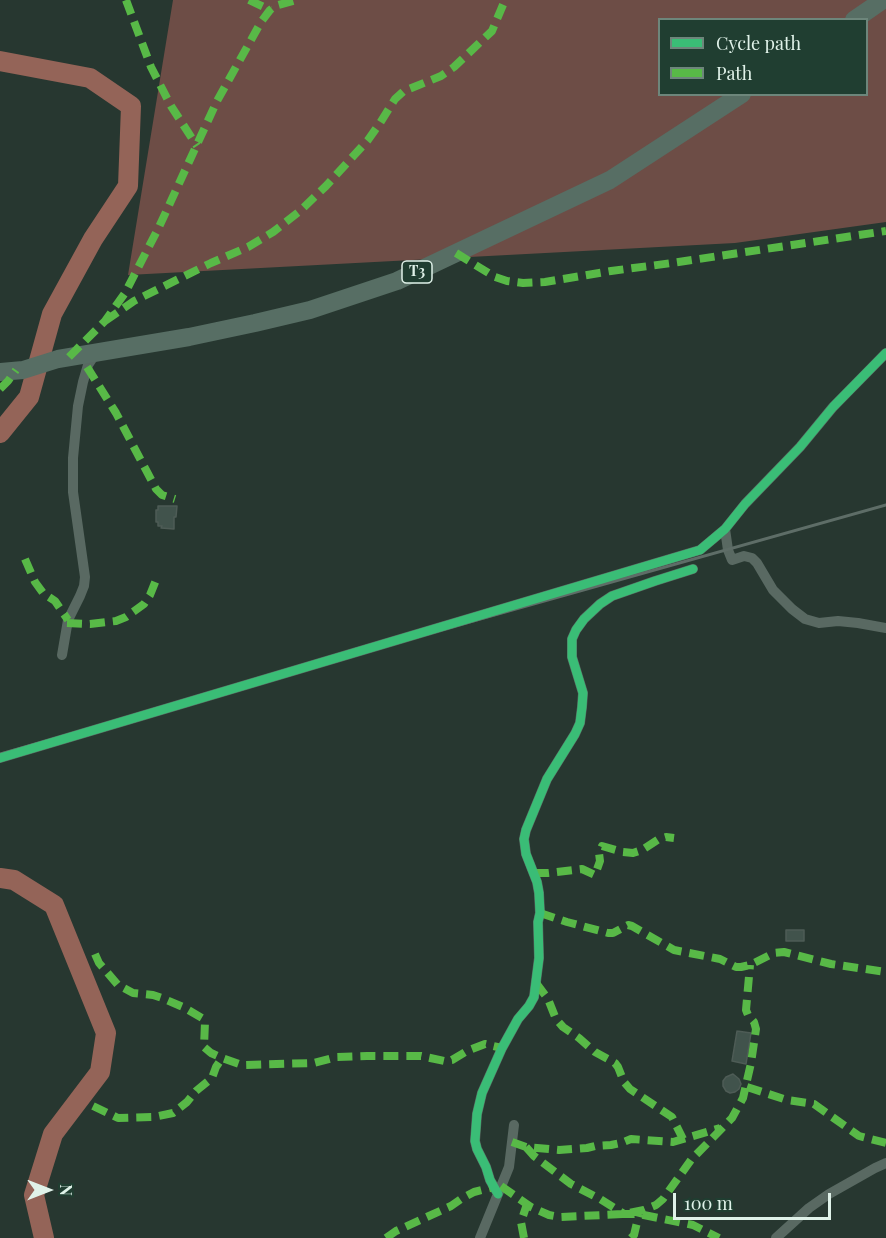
<!DOCTYPE html>
<html>
<head>
<meta charset="utf-8">
<style>
	body { margin:0 }
	#map { position:relative; width:886px; height:1238px; overflow:hidden; background:#273730; font-family:"Playfair Display",serif }
	canvas { display:block }
	.legend { position:absolute; left:658px; top:18px; width:210px; height:78px; box-sizing:border-box; background:#203e31; border:2px solid #6d867b; margin:0; padding:8px 10px; list-style:none; font-size:18px; color:#e0f2e9 }
	.legend li { display:flex; align-items:center; gap:12px; height:30px }
	.legend b { width:30px; border:2px solid #6d867b }
	.north { position:absolute; left:18px; top:1160px; width:60px; height:60px; -webkit-text-stroke:4px #203e31; paint-order:stroke; rotate:90deg; font-size:16px; font-weight:700; line-height:24px; text-align:center; color:#e0f2e9 }
	.north::after { content:''; display:block; margin:auto; width:21px; height:27px; background:#e0f2e9; clip-path:polygon(50% 0,100% 100%,50% 72%,0 100%) }
	.scale { position:absolute; left:673px; top:1193px; width:158px; height:27px; box-sizing:border-box; border:3px solid #e0f2e9; border-top:0; padding-left:8px; font-size:18px; line-height:21px; white-space:nowrap; color:#e0f2e9; -webkit-text-stroke:4px #203e31; paint-order:stroke }
</style>
</head>
<body>
<div id="map">
<canvas width="886" height="1238"></canvas>
<ul class="legend">
<li><b style="height:8px;background:#3abd76"></b>Cycle path</li>
<li><b style="height:8px;background:#58b947"></b>Path</li>
</ul>
<div class="north">N</div>
<div class="scale">100 m</div>
</div>
<script>
const context = document.querySelector('canvas').getContext('2d');
context.lineJoin = 'round';
function paint(path, color) { context.fillStyle = color; context.fill(path, 'evenodd'); }
const toPath = rows => new Path2D(rows.map(r => 'M' + r).join(''));
function trace(path, color, width, dash) { context.strokeStyle = color; context.lineWidth = width; context.lineCap = dash ? 'butt' : 'round'; context.setLineDash(dash || []); context.stroke(path); }
function write(font, color, halo, rows, align = 'center') {
  context.font = font + ' "Playfair Display",serif'; context.lineWidth = 4.5; context.setLineDash([]); context.textBaseline = 'middle'; context.strokeStyle = halo; context.fillStyle = color; for (const [text, x, y, turn = 0] of rows) {
    context.save(); context.translate(x, y); context.rotate((+turn || 0) * Math.PI / 180); context.textAlign = isNaN(turn) ? turn : align; if (halo) context.strokeText(text, 0, 0); context.fillText(text, 0, 0); context.restore();
  }
}
const green = toPath([
	[173,0,886,0,886,222,735,243,128,275],
	[660,20,866,20,866,94,660,94]
]);
const river = toPath([
	[0,61,90,78,131,106,128,186,93,239,52,314,29,397,0,433],
	[0,878,14,880,54,905,106,1033,100,1072,53,1134,34,1195,44,1238]
]);
const building = toPath([
	[158,506,177,506,176,517,174,517,174,529,161,528,162,526,158,526,158,522,156,522,156,510,158,510,158,506],
	[786,930,804,930,804,941,786,941,786,930],
	[737,1031,751,1033,746,1064,732,1061,737,1031],
	[733,1074,739,1079,741,1084,739,1089,735,1092,730,1093,726,1091,723,1086,723,1081,726,1077,733,1074]
]);
const street = toPath([
	[725,529,728,550,732,560,744,556,752,558,757,563,773,590,792,609,805,619,819,623,838,621,858,623,886,628],
	[62,655,68,620,80,596,84,586,85,577,73,492,73,458,78,406,83,382,88,365,96,353],
	[0,758,700,550,725,529,745,504,800,447,833,407,886,353],
	[498,1194,490,1180,486,1167,477,1149,475,1141,477,1114,482,1093,502,1048,518,1019,529,1006,534,997,539,958,538,922,540,913,539,893,537,882,526,854,524,839,526,830,547,779,575,734,580,723,582,707,583,693,572,657,572,639,576,630,584,619,600,604,612,596,655,581,693,569],
	[480,1238,509,1167,514,1125],
	[776,1238,809,1208,829,1194,875,1168,886,1163]
]);
const highway = toPath([
	[854,20,883,0],
	[0,372,23,370,58,359,189,337,255,323,310,310,397,281,610,180,742,94]
]);
const rail = toPath([
	[0,754,886,505]
]);
const quiet = toPath([
	[126,0,151,67,171,106,197,146],
	[249,0,270,10],
	[456,253,495,277,507,281,523,283,545,282,611,271,672,263,886,231],
	[105,321,134,301,211,263,248,247,273,232,300,211,326,186,368,140,380,123,395,99,404,91,441,76,454,67,492,31,505,0],
	[69,357,105,321,125,293,159,227,217,101,261,22,270,10,275,6,296,0],
	[87,367,116,413,156,489,162,495,175,499],
	[0,389,8,381,16,370],
	[25,559,35,582,43,593,55,601,68,620],
	[67,623,90,624,116,621,126,617,144,604,150,595,156,580],
	[534,873,548,873,582,869,595,875,600,861,599,853,602,846,623,852,633,853,642,850,659,839,666,837,674,838],
	[540,913,567,922,608,933,613,933,628,925,632,926,674,950,720,959,736,967,741,967,750,965,774,953,784,952,831,964,886,972],
	[95,954,99,963,118,985,133,993,153,995,162,998,183,1007,202,1018,205,1022,204,1047,211,1053,222,1058,242,1065,314,1063,337,1057,367,1056,421,1056,444,1061,452,1060,467,1051,485,1044,502,1048],
	[536,983,548,999,556,1019,563,1027,579,1038,595,1052,615,1063,618,1067,624,1082,630,1089,672,1117,683,1139],
	[747,1087,787,1100,814,1104,859,1136,886,1143],
	[93,1106,118,1118,154,1117,173,1113,187,1102,196,1091,212,1078,216,1067,222,1058],
	[512,1142,526,1147,559,1150,587,1148,595,1146,611,1145,621,1143,631,1139,673,1142,720,1128],
	[526,1147,534,1156,571,1184,600,1199,624,1214,639,1214,693,1225,719,1238],
	[501,1186,531,1207,549,1215,560,1217,624,1214,644,1210,656,1205,663,1199,691,1160,732,1118,743,1098,751,1063,756,1029,754,1022,748,1015,746,1010,750,965],
	[386,1238,396,1231,451,1206,461,1199,474,1192,494,1187],
	[524,1238,521,1222,527,1204],
	[631,1238,634,1235,639,1214]
]);
const cycleway = toPath([
	[0,758,700,550,725,529,745,504,800,447,833,407,886,353],
	[498,1194,490,1180,486,1167,477,1149,475,1141,477,1114,482,1093,502,1048,518,1019,529,1006,534,997,539,958,538,922,540,913,539,893,537,882,526,854,524,839,526,830,547,779,575,734,580,723,582,707,583,693,572,657,572,639,576,630,584,619,600,604,612,596,655,581,693,569]
]);
const shields = [
	[417,272,30]
];
const shieldNames = [
	["T3",417,272]
];
paint(green, '#6d4d46');
trace(river, '#946458', 20);
paint(building, '#41534c');
trace(building, '#4e5c56', 1.5);
trace(street, '#596962', 10);
trace(highway, '#576e64', 18);
trace(rail, '#5e6d67', 3);
trace(quiet, '#58b947', 8, [15, 8]);
trace(cycleway, '#3abd76', 9);
for (const [x, y, w] of shields) { const box = new Path2D(); box.roundRect(x - w / 2, y - 11, w, 22, 4.5); context.fillStyle = '#203e31'; context.fill(box); trace(box, '#e0f2e9', 1.5); }
write('bold 14px', '#e0f2e9', null, shieldNames);
</script>
</body>
</html>
